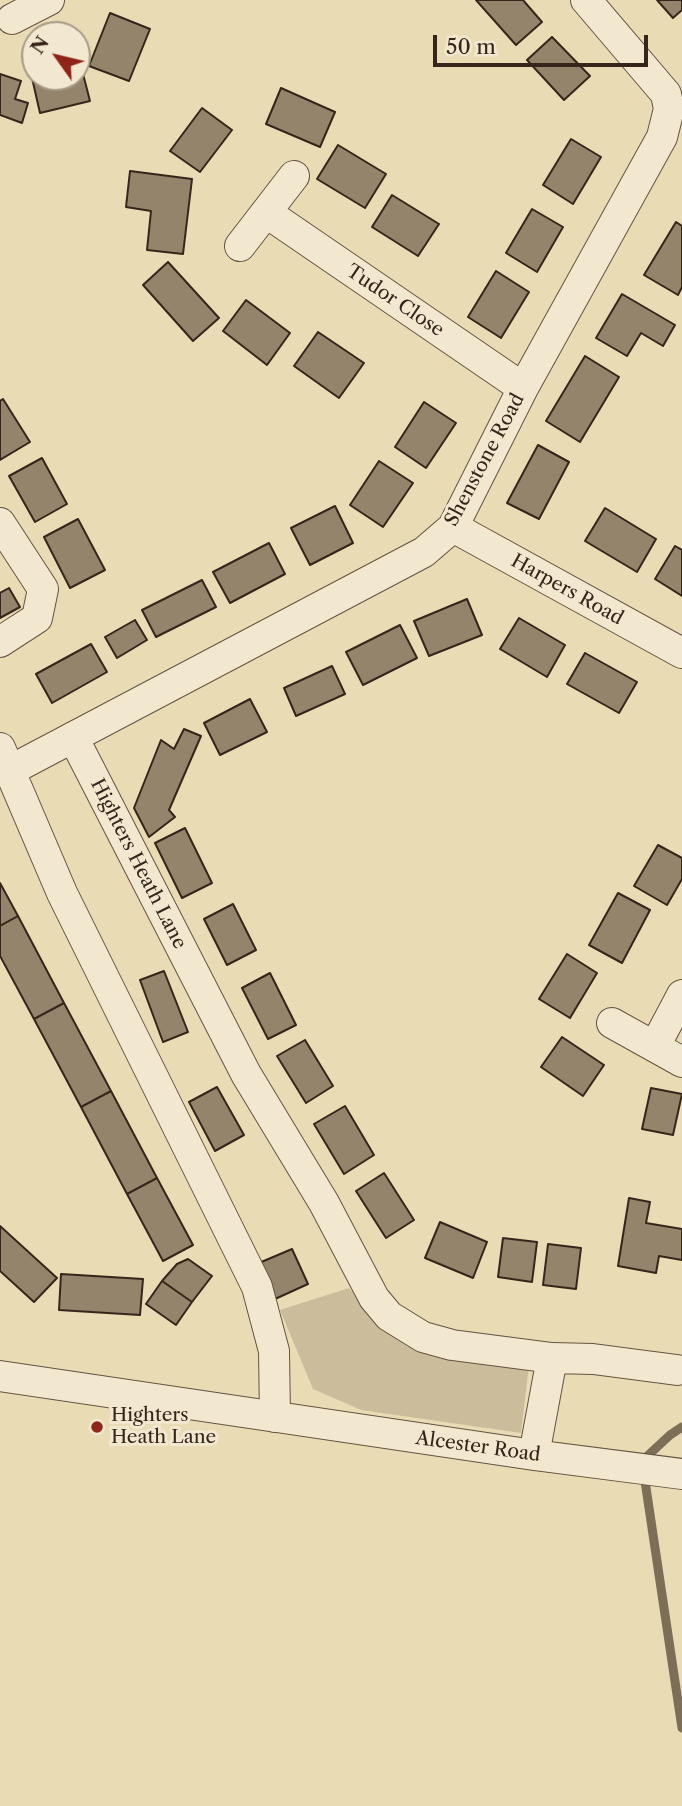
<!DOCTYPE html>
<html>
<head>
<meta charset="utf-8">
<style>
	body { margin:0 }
	#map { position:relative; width:682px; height:1806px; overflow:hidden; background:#e9dcb5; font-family:"Libre Caslon Text",serif }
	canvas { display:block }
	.north { position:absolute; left:21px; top:21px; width:70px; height:70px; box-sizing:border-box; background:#f1e8cf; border:2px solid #a79a87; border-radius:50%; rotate:304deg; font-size:19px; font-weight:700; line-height:28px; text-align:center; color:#37251b }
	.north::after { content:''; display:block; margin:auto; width:24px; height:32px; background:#8f2418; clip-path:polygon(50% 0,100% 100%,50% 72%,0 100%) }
	.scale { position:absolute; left:433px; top:35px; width:215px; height:32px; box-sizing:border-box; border:4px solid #37251b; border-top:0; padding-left:9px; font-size:21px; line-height:24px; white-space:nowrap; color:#37251b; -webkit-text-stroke:5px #f1e8cf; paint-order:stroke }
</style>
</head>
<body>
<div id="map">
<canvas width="682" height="1806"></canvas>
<div class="north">N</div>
<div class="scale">50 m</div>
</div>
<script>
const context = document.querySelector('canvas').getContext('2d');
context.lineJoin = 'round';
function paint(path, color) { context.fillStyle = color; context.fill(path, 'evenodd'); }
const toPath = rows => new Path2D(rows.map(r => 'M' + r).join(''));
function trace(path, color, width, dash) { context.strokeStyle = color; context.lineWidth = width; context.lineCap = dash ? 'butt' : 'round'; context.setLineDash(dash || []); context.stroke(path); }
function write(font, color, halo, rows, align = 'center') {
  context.font = font + ' "Libre Caslon Text",serif'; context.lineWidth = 6; context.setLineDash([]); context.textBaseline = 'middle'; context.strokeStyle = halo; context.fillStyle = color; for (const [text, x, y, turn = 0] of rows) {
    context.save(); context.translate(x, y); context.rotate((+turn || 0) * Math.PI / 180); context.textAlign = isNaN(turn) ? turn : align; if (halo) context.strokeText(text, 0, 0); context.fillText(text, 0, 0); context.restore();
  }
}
const green = toPath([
	[349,1288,380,1323,529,1365,521,1433,361,1410,313,1389,280,1310]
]);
const stream = toPath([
	[682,1427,670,1435,642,1461,682,1728]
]);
const building = toPath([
	[476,0,523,0,542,22,516,45,476,0],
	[657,0,682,0,682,10,673,18,657,0],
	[110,13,150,29,129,81,89,66,110,13],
	[552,37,590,76,564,100,527,60,552,37],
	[81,66,90,101,40,113,32,78,77,77,77,67,81,66],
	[0,74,21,81,15,99,28,103,22,123,0,115,0,74],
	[281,88,335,112,320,147,266,124,281,88],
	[202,108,232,130,200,172,170,151,202,108],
	[571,139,601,157,573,204,543,185,571,139],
	[338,145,386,174,365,208,317,179,338,145],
	[130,171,192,179,183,254,147,250,151,211,126,207,130,171],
	[392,195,439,224,418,256,372,227,392,195],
	[532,209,563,227,537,272,506,253,532,209],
	[676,222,682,226,682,287,678,295,644,275,676,222],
	[168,262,219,318,193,341,143,285,168,262],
	[496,271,529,292,501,338,468,317,496,271],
	[622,294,675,325,663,346,641,333,627,356,596,338,622,294],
	[246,300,290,333,267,365,223,331,246,300],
	[318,332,364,363,339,398,294,366,318,332],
	[585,356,619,377,580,442,546,421,585,356],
	[3,399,30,442,0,460,0,401,3,399],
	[424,402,456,423,426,468,395,447,424,402],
	[538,445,569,462,539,519,507,503,538,445],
	[42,458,67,504,35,522,9,476,42,458],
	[379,461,413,483,383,527,350,505,379,461],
	[335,506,353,543,310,565,291,528,335,506],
	[605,508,656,539,637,572,585,541,605,508],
	[78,519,105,570,70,588,44,537,78,519],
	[269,543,285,574,230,603,213,572,269,543],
	[675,546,682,550,682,596,655,579,675,546],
	[202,580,216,607,156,637,142,610,202,580],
	[9,588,20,607,0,618,0,593,9,588],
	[467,599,482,635,429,656,414,621,467,599],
	[519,618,565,645,547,677,500,649,519,618],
	[135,620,147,640,117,658,105,637,135,620],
	[400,625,417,658,363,685,346,652,400,625],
	[91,644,107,672,52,703,36,674,91,644],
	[585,653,637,682,619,713,567,684,585,653],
	[332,666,345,694,296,716,284,688,332,666],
	[250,699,267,732,220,755,204,723,250,699],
	[184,729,201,736,169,810,175,817,149,837,134,808,161,740,174,749,184,729],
	[185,828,212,883,182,898,155,843,185,828],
	[658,845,682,858,682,879,667,905,634,886,658,845],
	[0,883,18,916,0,926,0,883],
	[618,893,650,910,622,963,589,945,618,893],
	[233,904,256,950,227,965,204,919,233,904],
	[18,916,64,1003,34,1019,0,956,0,926,18,916],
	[567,954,597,973,570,1018,539,999,567,954],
	[164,971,188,1032,163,1042,140,980,164,971],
	[270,973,296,1025,268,1039,242,988,270,973],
	[64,1003,111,1091,81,1107,34,1019,64,1003],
	[562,1037,604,1065,583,1096,541,1067,562,1037],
	[305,1040,333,1086,306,1103,277,1056,305,1040],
	[217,1087,244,1135,215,1151,189,1102,217,1087],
	[651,1088,682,1094,673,1135,642,1129,651,1088],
	[111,1091,157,1178,127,1194,81,1107,111,1091],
	[345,1106,374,1155,344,1174,314,1124,345,1106],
	[384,1173,414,1220,386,1238,356,1191,384,1173],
	[157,1178,193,1245,163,1261,127,1194,157,1178],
	[629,1198,650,1202,646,1223,682,1229,682,1260,659,1256,656,1273,618,1266,629,1198],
	[440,1222,487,1242,473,1278,425,1258,440,1222],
	[0,1226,57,1278,34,1302,0,1271,0,1226],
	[503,1238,537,1242,532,1282,498,1277,503,1238],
	[548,1244,581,1248,576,1289,543,1285,548,1244],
	[292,1249,308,1284,275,1299,259,1263,292,1249],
	[188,1259,212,1276,192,1302,162,1281,177,1264,188,1259],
	[61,1274,143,1279,140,1315,59,1310,61,1274],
	[162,1281,192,1302,176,1325,146,1304,162,1281]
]);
const minor = toPath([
	[12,19,49,0],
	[267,213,523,388],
	[240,246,294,176],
	[0,523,43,589,37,618,0,642],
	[453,527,682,653],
	[73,737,246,1074,324,1203,374,1298,389,1316,423,1337,452,1345,552,1358,593,1359,677,1370],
	[0,748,62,893,257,1287,274,1351,275,1417],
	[11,770,424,552,453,527,523,388,662,137,669,109,666,94,586,0],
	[612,1023,682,1062],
	[655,1046,682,995],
	[0,1376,534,1455,682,1474],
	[534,1455,552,1358]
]);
const markers = [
	[97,1427,7,"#8f2418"]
];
const streetNames = [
	["Tudor Close",395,301,34],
	["Shenstone Road",485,460,-62],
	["Harpers Road",567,590,29],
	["Highters Heath Lane",138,864,63],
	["Alcester Road",478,1447,8]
];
const poiNames = [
	["Highters",111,1416],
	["Heath Lane",111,1438]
];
paint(green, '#cbbd9b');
trace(stream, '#7d6e58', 9);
paint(building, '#94846b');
trace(building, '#37251b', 2);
trace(minor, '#645342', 32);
trace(minor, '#f1e8cf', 30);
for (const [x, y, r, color] of markers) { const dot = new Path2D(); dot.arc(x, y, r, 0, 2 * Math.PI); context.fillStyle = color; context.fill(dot); trace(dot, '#f1e8cf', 2.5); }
write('19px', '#37251b', '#f1e8cf', streetNames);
write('19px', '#37251b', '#f1e8cf', poiNames, 'left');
</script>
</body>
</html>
